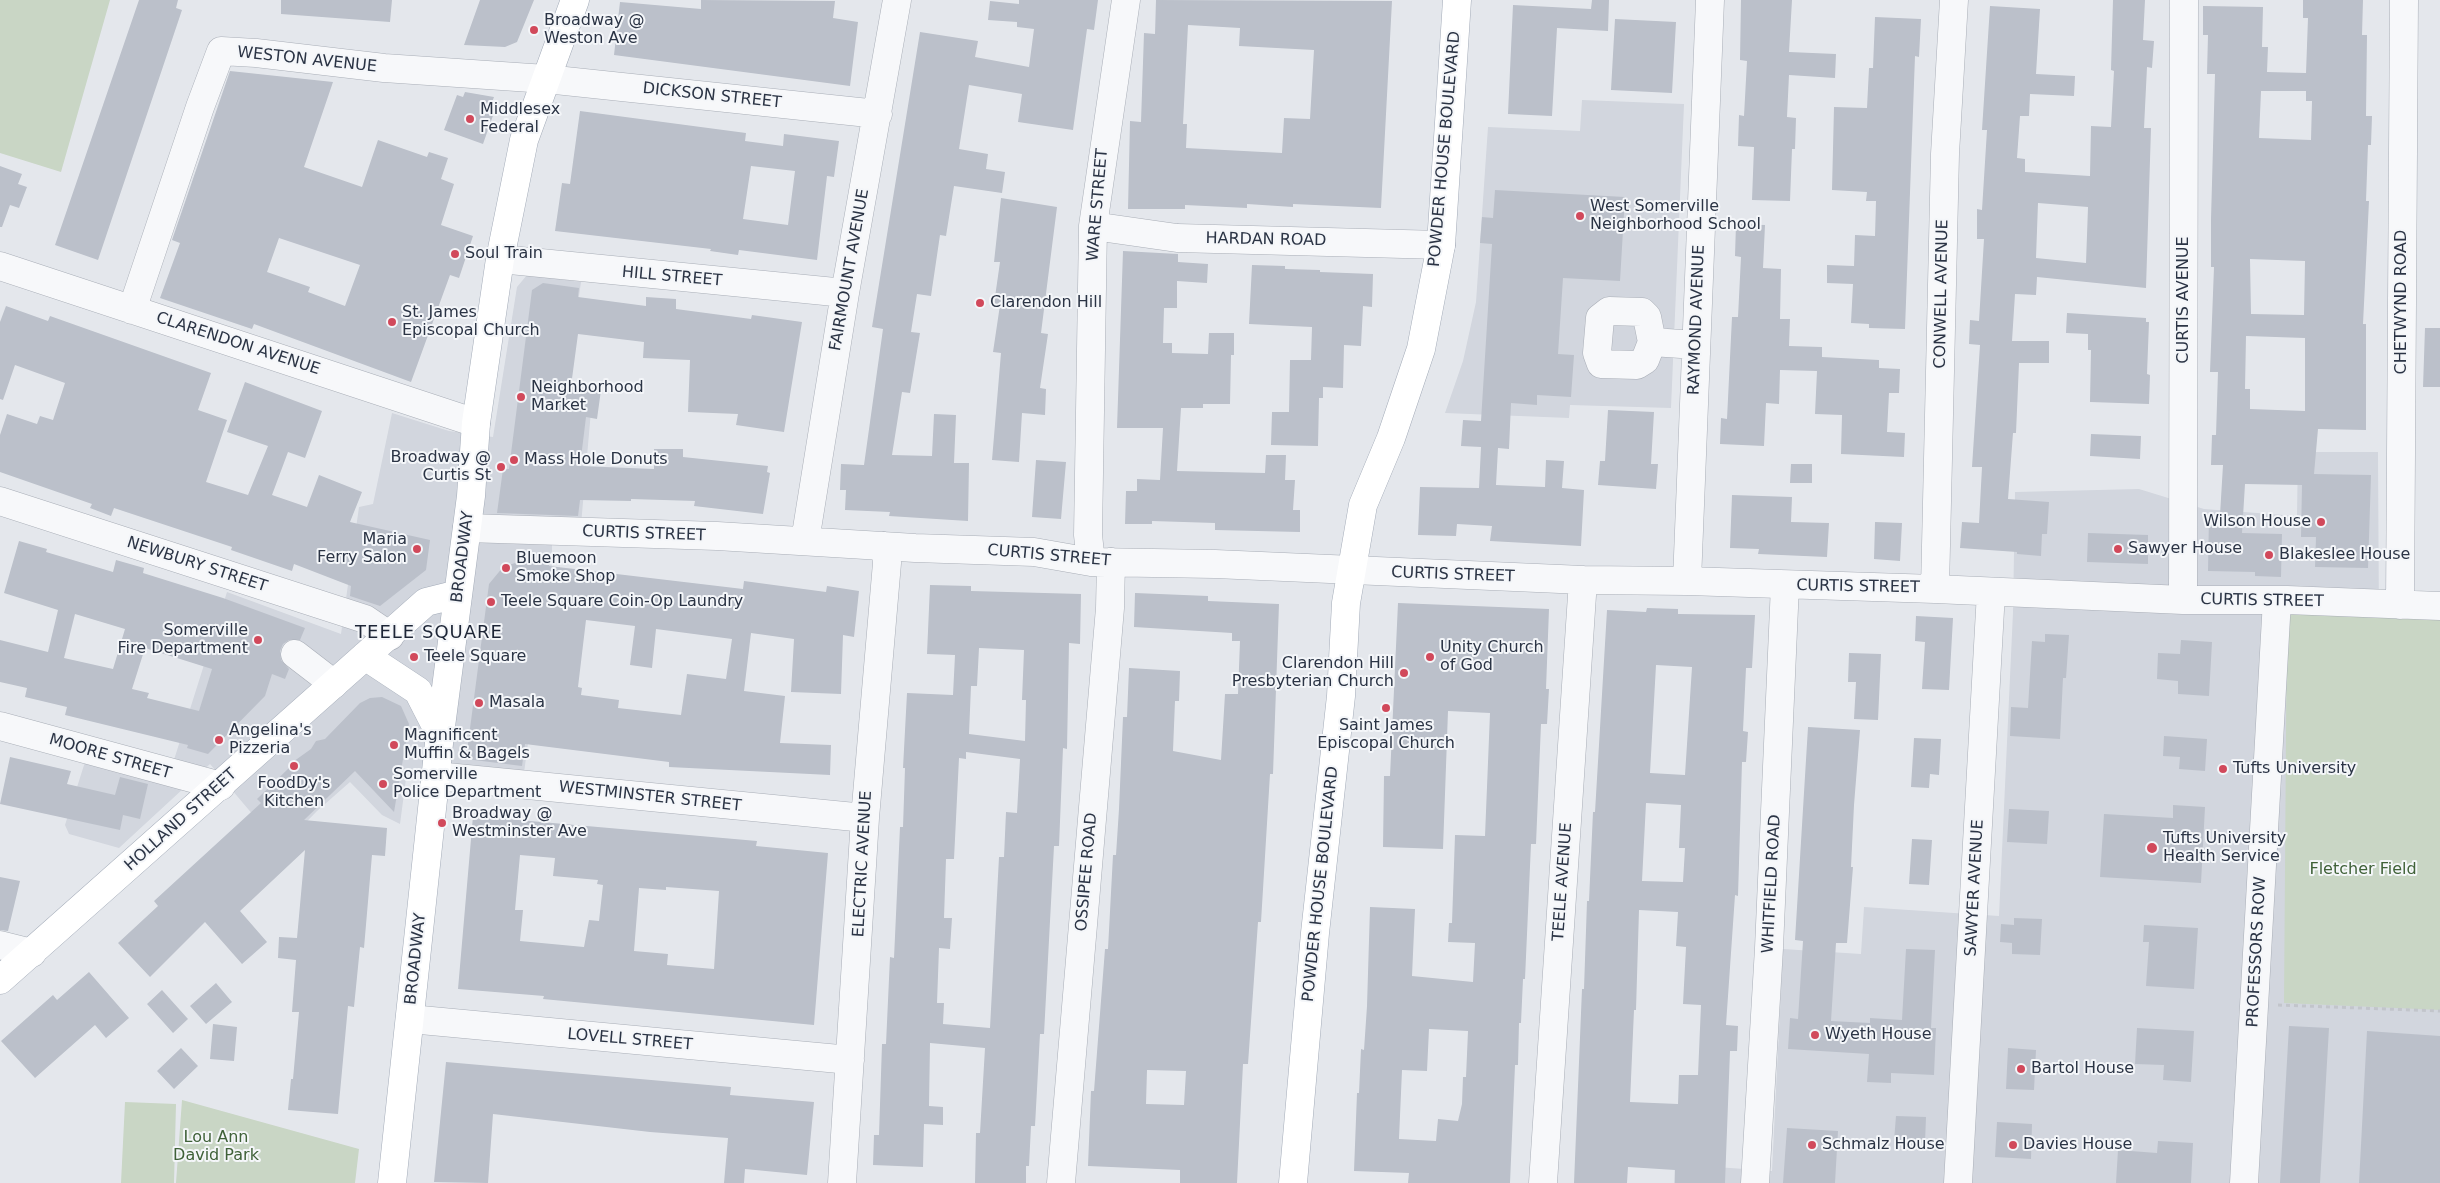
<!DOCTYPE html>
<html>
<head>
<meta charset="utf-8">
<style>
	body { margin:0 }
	canvas { display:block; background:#e4e7ec }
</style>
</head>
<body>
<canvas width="2440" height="1183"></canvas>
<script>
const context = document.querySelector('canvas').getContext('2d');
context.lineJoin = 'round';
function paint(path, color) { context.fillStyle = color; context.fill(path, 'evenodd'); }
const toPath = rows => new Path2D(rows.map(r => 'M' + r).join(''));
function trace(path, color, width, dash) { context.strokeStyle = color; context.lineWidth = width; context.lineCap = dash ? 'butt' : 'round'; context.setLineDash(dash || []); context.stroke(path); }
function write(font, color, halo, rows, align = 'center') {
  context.font = font + ' "DejaVu Sans",sans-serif'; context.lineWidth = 4; context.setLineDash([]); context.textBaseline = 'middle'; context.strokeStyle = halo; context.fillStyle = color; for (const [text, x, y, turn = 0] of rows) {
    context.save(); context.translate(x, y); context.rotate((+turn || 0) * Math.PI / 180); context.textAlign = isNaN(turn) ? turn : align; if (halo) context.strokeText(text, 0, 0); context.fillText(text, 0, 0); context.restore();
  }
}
const built = toPath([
	[1582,100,1684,104,1671,408,1570,405,1569,418,1445,413,1463,361,1476,302,1488,127,1580,131],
	[527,275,581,282,566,387,593,388,581,525,552,528,552,564,524,773,407,771,400,824,382,815,350,782,317,811,281,848,210,764,119,848,69,834,65,825,85,762,167,782,227,592,341,634,359,507,373,504,392,413,449,431,493,437,517,287],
	[2298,452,2378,452,2379,629,2440,631,2440,1183,1674,1183,1675,1164,1772,1171,1783,949,1861,954,1864,907,1999,916,2013,612,2015,492,2139,489,2204,509,2297,516]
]);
const green = toPath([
	[0,0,110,0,61,172,0,153],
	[2287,600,2440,606,2440,1010,2284,1003],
	[182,1100,359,1149,355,1183,176,1183],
	[125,1102,176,1104,174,1183,121,1183]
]);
const building = toPath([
	[139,0,178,0,176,8,182,10,98,260,55,245],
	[281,0,392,0,390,22,281,14],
	[480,0,534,0,517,42,505,47,464,45],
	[701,0,835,1,833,18,858,22,850,86,614,55,620,2,701,9],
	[1019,0,1098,0,1094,30,1087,29,1073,130,1018,122,1022,94,969,85,959,149,988,154,986,169,1005,172,1002,193,954,186,946,236,940,235,931,296,917,294,911,332,920,333,910,393,902,392,892,455,932,456,934,414,956,415,954,463,969,463,968,521,889,516,890,512,845,510,846,490,840,490,841,464,864,465,883,329,872,327,920,32,978,41,975,57,1029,67,1034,29,1017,27,1017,22,988,20,990,1,1019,4],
	[1156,0,1392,1,1381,208,1293,204,1293,207,1247,204,1247,208,1185,205,1185,209,1128,209,1130,121,1141,122,1144,33,1155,34],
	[1188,25,1240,28,1239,46,1314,50,1310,119,1284,118,1282,153,1186,148,1187,124,1183,124],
	[1592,0,1609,0,1608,31,1557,28,1552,116,1508,114,1513,5,1591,9],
	[1741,0,1792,0,1789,52,1836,54,1835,78,1789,75,1787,117,1796,118,1795,149,1792,149,1790,201,1752,200,1754,147,1738,146,1739,115,1744,116,1747,61,1740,60],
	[2113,0,2145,0,2143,40,2154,41,2152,68,2147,67,2144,128,2151,128,2146,288,2037,277,2036,295,2015,294,2012,341,2049,341,2049,363,2019,363,2016,433,2013,433,2008,499,2049,502,2047,534,2042,534,2041,556,2017,554,2017,552,1960,548,1962,522,1979,523,1982,467,1972,467,1980,345,1969,344,1970,320,1979,321,1984,239,1977,239,1977,209,1982,210,1987,130,1982,130,1990,6,2040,9,2036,74,2075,76,2074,96,2030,94,2029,116,2020,116,2017,158,2025,159,2025,172,2090,176,2091,126,2111,127,2114,71,2111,70],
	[2038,203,2088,207,2086,263,2036,258],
	[2303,0,2363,0,2362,35,2367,35,2366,116,2372,116,2371,145,2368,145,2366,201,2369,201,2363,324,2366,324,2366,430,2318,429,2314,474,2371,475,2368,568,2315,567,2316,537,2301,537,2302,485,2245,484,2242,533,2282,534,2281,577,2255,576,2255,572,2208,571,2209,515,2220,515,2223,465,2211,465,2212,435,2216,435,2218,372,2210,372,2214,267,2211,267,2211,219,2215,74,2207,74,2208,35,2203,35,2203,6,2263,7,2262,47,2268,47,2267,72,2306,73,2308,18,2303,18],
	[2261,91,2306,91,2306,101,2312,101,2311,140,2259,138],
	[2250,259,2305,261,2304,315,2251,314],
	[2246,336,2305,338,2305,411,2250,409,2250,389,2245,389],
	[1875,17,1921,19,1919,57,1915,56,1905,329,1869,328,1869,324,1851,323,1853,284,1827,283,1827,265,1854,266,1855,235,1875,236,1876,201,1866,201,1867,192,1832,190,1834,107,1867,108,1869,68,1873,68],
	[1615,19,1676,22,1672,93,1611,90],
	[230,71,333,82,304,167,362,187,378,140,427,157,429,152,448,158,441,179,454,184,441,225,473,236,459,278,450,275,411,382,254,324,252,329,160,298,180,243,172,240],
	[279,238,360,265,345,306,308,292,310,287,267,272],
	[465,92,494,97,491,105,496,107,483,144,444,130,457,95,463,97],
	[580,111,746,133,745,141,783,146,784,134,839,141,834,177,827,176,817,260,739,250,738,255,710,251,711,249,555,231,562,183,570,184],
	[751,166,795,171,788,225,743,219],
	[0,166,22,174,18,184,27,187,19,208,10,205,2,227,0,227],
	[1495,190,1625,197,1620,281,1563,278,1558,354,1574,355,1571,397,1537,395,1537,405,1511,403,1509,449,1498,448,1496,485,1545,487,1546,460,1564,461,1562,488,1584,490,1581,546,1490,541,1492,526,1457,524,1456,536,1418,535,1420,487,1479,488,1481,447,1461,446,1463,420,1481,421,1492,244,1480,243,1482,217,1493,218],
	[1001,198,1057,207,1041,333,1048,334,1040,388,1046,389,1045,415,1022,413,1019,462,992,460,1001,353,993,352,1000,305,994,304,1000,262,994,262],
	[1736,224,1765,225,1763,268,1781,269,1780,319,1790,319,1789,346,1822,347,1822,357,1879,360,1879,368,1900,369,1899,393,1889,393,1887,432,1905,433,1904,457,1841,454,1842,415,1815,414,1817,371,1780,370,1779,404,1766,403,1764,446,1720,444,1721,418,1727,419,1732,317,1738,317,1741,257,1735,256],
	[1123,251,1178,254,1178,262,1208,264,1207,283,1177,281,1177,308,1164,308,1163,343,1172,343,1172,353,1208,354,1209,333,1234,333,1234,355,1231,355,1230,404,1203,404,1203,408,1181,408,1177,471,1265,473,1266,455,1286,455,1285,480,1295,480,1293,510,1300,510,1300,532,1215,530,1215,523,1152,521,1152,524,1125,524,1126,491,1137,491,1137,479,1160,480,1163,428,1117,428],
	[1252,265,1285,266,1285,269,1320,270,1320,272,1373,274,1372,307,1363,306,1361,346,1344,345,1343,388,1323,387,1323,398,1319,398,1318,446,1271,445,1272,412,1289,412,1290,360,1311,360,1312,327,1249,324],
	[543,283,579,288,578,297,646,306,646,297,676,299,676,309,751,319,752,315,802,322,784,432,736,425,738,414,688,412,690,360,643,358,644,342,578,334,571,386,601,390,597,419,586,417,580,466,654,469,654,449,683,449,683,457,768,466,767,472,770,473,763,514,694,506,695,501,631,499,631,501,580,500,578,516,497,513,503,469,509,469,532,290],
	[6,306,48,321,50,316,211,373,198,410,227,420,206,482,248,495,268,446,227,432,245,382,322,411,305,458,288,452,272,495,307,507,319,475,362,492,350,522,430,540,426,570,380,606,350,596,351,586,294,564,292,571,231,550,232,547,114,508,111,516,90,508,92,504,0,472,0,435,7,414,37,424,40,416,53,420,65,383,15,365,3,400,0,399,0,322],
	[2067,313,2146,318,2146,322,2149,322,2147,374,2150,375,2149,404,2090,402,2091,350,2088,350,2088,334,2066,333],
	[2425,328,2440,328,2440,387,2423,387],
	[1608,410,1654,412,1651,464,1658,464,1656,489,1598,485,1600,461,1605,461],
	[2091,434,2141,436,2140,459,2090,456],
	[1036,460,1066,462,1061,519,1032,517],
	[1791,464,1812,464,1812,483,1790,483],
	[1732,495,1792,497,1791,522,1829,523,1827,557,1758,554,1759,549,1730,548],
	[1875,522,1902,523,1900,561,1874,559],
	[2088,533,2148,535,2148,564,2087,562],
	[19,541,47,549,46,552,113,572,116,560,144,568,143,573,223,598,305,628,300,640,289,640,283,644,280,651,281,660,289,669,285,679,272,674,265,696,208,754,187,748,188,745,65,715,67,707,25,697,27,688,0,682,0,640,48,652,58,610,4,593],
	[75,614,125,629,113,669,64,658],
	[145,648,212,669,199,711,147,698,149,693,132,689],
	[524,560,549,564,549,566,743,589,744,581,826,592,827,586,859,591,854,637,843,635,841,694,791,692,794,639,751,633,744,691,785,696,780,743,831,745,830,775,669,767,669,762,525,744,522,766,466,759,489,584,503,567],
	[586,620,635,626,630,665,652,668,656,629,732,639,726,679,687,674,681,715,618,708,619,700,581,695,582,688,578,687],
	[930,585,971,586,971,591,1081,594,1080,644,1069,643,1067,749,1063,748,1059,846,1054,846,1044,1034,1040,1034,1035,1126,1031,1126,1029,1166,1026,1166,1026,1183,975,1183,976,1133,980,1133,985,1048,930,1043,929,1106,943,1107,943,1125,924,1124,923,1167,873,1165,874,1135,879,1135,882,1044,886,1044,890,957,894,958,900,827,903,827,905,768,903,768,907,693,953,695,955,655,927,654],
	[979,648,1024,650,1022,700,1026,700,1025,741,969,734,971,686,977,686],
	[966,752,1020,759,1017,813,1006,812,1004,857,999,857,990,1028,943,1024,944,1003,937,1003,939,948,950,949,952,918,944,918,946,859,954,859,959,758,966,759],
	[1135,593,1208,596,1208,601,1279,604,1273,774,1270,774,1261,922,1258,922,1248,1064,1243,1064,1237,1183,1180,1183,1180,1170,1088,1166,1091,1091,1094,1091,1105,949,1108,949,1113,855,1116,855,1119,809,1123,717,1127,717,1129,668,1180,671,1179,701,1175,701,1173,751,1221,760,1225,694,1238,694,1240,641,1232,641,1232,633,1134,627],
	[1147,1070,1186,1071,1184,1105,1146,1104],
	[1398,603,1549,609,1546,689,1549,689,1547,724,1541,724,1536,844,1531,844,1525,979,1523,979,1521,1023,1519,1023,1518,1065,1515,1065,1510,1183,1408,1183,1409,1173,1354,1171,1357,1093,1359,1093,1361,1049,1364,1050,1367,1006,1370,907,1415,909,1412,976,1473,982,1475,943,1448,942,1449,923,1452,923,1455,835,1485,836,1490,713,1448,711,1443,849,1383,847,1384,776,1390,776],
	[1429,1029,1468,1031,1466,1077,1463,1077,1462,1104,1458,1121,1438,1119,1436,1141,1399,1139,1402,1070,1427,1071],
	[1647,608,1678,609,1678,614,1755,615,1752,668,1746,668,1743,731,1748,732,1746,762,1742,762,1738,896,1735,895,1726,1025,1738,1026,1737,1051,1730,1051,1725,1183,1675,1183,1675,1170,1628,1167,1627,1183,1574,1183,1582,989,1584,989,1587,901,1589,901,1593,812,1595,812,1607,610,1646,612],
	[1656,665,1692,667,1685,775,1650,773],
	[1646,803,1681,805,1679,848,1685,848,1683,882,1642,881],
	[1639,910,1678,912,1676,946,1686,947,1683,1004,1701,1005,1698,1075,1679,1075,1678,1104,1630,1102,1634,1010,1636,1010],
	[1916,616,1953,618,1949,690,1922,689,1925,642,1915,641],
	[2045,634,2069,635,2066,678,2063,678,2060,739,2010,736,2011,707,2028,708,2032,641,2045,642],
	[2181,640,2212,642,2209,696,2178,694,2178,681,2157,679,2158,653,2180,654],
	[1849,653,1881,654,1878,720,1854,719,1856,682,1848,682],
	[382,697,401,706,409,724,394,812,355,771,304,820,387,828,385,856,372,855,364,948,360,947,354,1007,348,1006,338,1114,288,1110,291,1079,293,1079,299,1012,292,1012,296,960,278,958,279,937,297,938,305,850,240,911,267,942,242,964,205,922,150,977,118,943,158,906,154,901,261,803,257,799,290,767,290,764,311,749,316,741,325,739,360,703,370,698],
	[1808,727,1860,730,1854,805,1851,867,1853,867,1847,943,1836,943,1831,1021,1870,1023,1870,1018,1902,1020,1906,949,1935,950,1931,1028,1936,1028,1934,1075,1891,1073,1891,1083,1867,1082,1869,1054,1788,1049,1790,1018,1798,1019,1803,941,1795,940],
	[2164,736,2207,739,2205,771,2179,769,2180,757,2163,756],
	[1914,738,1941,739,1939,775,1930,774,1929,788,1911,787],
	[10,757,71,771,67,784,115,795,120,777,148,784,140,819,123,815,120,830,0,804],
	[2173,805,2205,807,2201,883,2100,877,2104,814,2173,818],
	[2009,809,2049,811,2047,844,2007,842],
	[473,816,757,841,756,846,828,853,814,1025,543,999,544,996,458,989],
	[520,855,555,858,553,876,598,880,597,884,603,885,599,921,589,920,584,947,520,941,523,910,515,910],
	[666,887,719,891,714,969,667,965,668,954,634,951,639,888,666,890],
	[1912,839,1932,840,1929,885,1909,884],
	[0,877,20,881,8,931,0,930],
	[2014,918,2042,919,2040,955,2012,954,2012,943,2000,942,2001,924,2014,925],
	[2144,925,2198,928,2194,989,2146,986,2149,942,2143,942],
	[89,972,129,1018,106,1038,95,1025,35,1078,1,1041,53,995,57,1000],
	[216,983,232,1002,206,1024,190,1006],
	[162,990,188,1019,173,1033,147,1004],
	[213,1024,237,1027,234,1061,210,1059],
	[2289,1026,2329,1028,2320,1183,2280,1183],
	[2137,1028,2194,1031,2191,1082,2163,1080,2164,1065,2135,1064],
	[2367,1031,2440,1036,2440,1183,2359,1183],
	[181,1048,198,1066,174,1089,157,1071],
	[2008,1048,2036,1050,2034,1090,2006,1089],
	[446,1062,731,1087,730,1095,814,1102,807,1175,745,1169,744,1183,724,1183,728,1138,650,1132,493,1114,488,1183,434,1182],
	[1896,1116,1926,1117,1925,1143,1894,1141],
	[1997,1122,2032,1124,2031,1159,1995,1157],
	[1787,1128,1838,1131,1835,1183,1783,1183],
	[2158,1141,2193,1143,2191,1183,2116,1183,2118,1150,2157,1153]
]);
const path = toPath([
	[2278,1005,2440,1011]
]);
const minor = toPath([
	[1093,226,1177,238,1441,245],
	[500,259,845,293],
	[0,266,476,423],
	[132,310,200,107,221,51,256,53,384,68,546,79,878,114],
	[1652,342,1647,317,1642,312,1609,311,1600,318,1597,353,1601,364,1637,365,1645,360,1652,342,1696,345],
	[0,501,365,619,390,636],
	[467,528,717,536,915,548,1034,552,1091,562,1215,564,1583,580,1687,581,1935,589,2183,600,2287,600,2440,606],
	[805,541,845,293,897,0],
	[1091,562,1088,535,1093,226,1126,0],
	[1687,581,1710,0],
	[1935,589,1945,154,1954,0],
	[2183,600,2184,0],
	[2400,605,2404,0],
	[295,654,334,684],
	[0,726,221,786],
	[436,776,865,818],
	[0,945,32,953],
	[410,1019,850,1060],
	[842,1183,865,818,887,563,885,546],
	[1061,1183,1110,608,1111,562],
	[1543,1183,1583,580],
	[1755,1183,1769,948,1785,585],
	[1958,1183,1991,592],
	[2244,1183,2277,600]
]);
const major = toPath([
	[365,656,418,691,440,734],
	[0,980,426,602,458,594],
	[392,1183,440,734,471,496,476,423,500,259,524,140,575,0],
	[1293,1183,1315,933,1341,696,1346,603,1363,505,1391,438,1421,349,1441,245,1457,0]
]);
const markers = [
	[534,30,5,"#d1495b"],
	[470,119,5,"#d1495b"],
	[1580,216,5,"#d1495b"],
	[455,254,5,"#d1495b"],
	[980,303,5,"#d1495b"],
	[392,322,5,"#d1495b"],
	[521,397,5,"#d1495b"],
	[514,460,5,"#d1495b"],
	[501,467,5,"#d1495b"],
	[2321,522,5,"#d1495b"],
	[417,549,5,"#d1495b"],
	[2118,549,5,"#d1495b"],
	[2269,555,5,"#d1495b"],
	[506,568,5,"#d1495b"],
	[491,602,5,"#d1495b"],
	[258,640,5,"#d1495b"],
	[414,657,5,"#d1495b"],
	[1430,657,5,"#d1495b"],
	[1404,673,5,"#d1495b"],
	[479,703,5,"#d1495b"],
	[1386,708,5,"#d1495b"],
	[219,740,5,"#d1495b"],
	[394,745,5,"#d1495b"],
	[294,766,5,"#d1495b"],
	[2223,769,5,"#d1495b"],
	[383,784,5,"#d1495b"],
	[442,823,5,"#d1495b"],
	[2152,848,6,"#d1495b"],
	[1815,1035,5,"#d1495b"],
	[2021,1069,5,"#d1495b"],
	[1812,1145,5,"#d1495b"],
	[2013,1145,5,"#d1495b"]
];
const poiNames = [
	["Broadway @",544,21],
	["Weston Ave",544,39],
	["Middlesex",480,110],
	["Federal",480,128],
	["West Somerville",1590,207],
	["Neighborhood School",1590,225],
	["Soul Train",465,254],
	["Clarendon Hill",990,303],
	["St. James",402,313],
	["Episcopal Church",402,331],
	["Neighborhood",531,388],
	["Market",531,406],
	["Broadway @",491,458,"right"],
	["Curtis St",491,476,"right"],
	["Mass Hole Donuts",524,460],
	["Wilson House",2311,522,"right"],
	["Maria",407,540,"right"],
	["Ferry Salon",407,558,"right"],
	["Sawyer House",2128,549],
	["Blakeslee House",2279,555],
	["Bluemoon",516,559],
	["Smoke Shop",516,577],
	["Teele Square Coin-Op Laundry",501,602],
	["Somerville",248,631,"right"],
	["Fire Department",248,649,"right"],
	["Unity Church",1440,648],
	["of God",1440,666],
	["Teele Square",424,657],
	["Clarendon Hill",1394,664,"right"],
	["Presbyterian Church",1394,682,"right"],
	["Masala",489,703],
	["Saint James",1386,726,"center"],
	["Episcopal Church",1386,744,"center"],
	["Angelina's",229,731],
	["Pizzeria",229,749],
	["Magnificent",404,736],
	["Muffin & Bagels",404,754],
	["Tufts University",2233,769],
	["Somerville",393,775],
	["Police Department",393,793],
	["FoodDy's",294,784,"center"],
	["Kitchen",294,802,"center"],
	["Broadway @",452,814],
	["Westminster Ave",452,832],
	["Tufts University",2163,839],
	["Health Service",2163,857],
	["Wyeth House",1825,1035],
	["Bartol House",2031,1069],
	["Schmalz House",1822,1145],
	["Davies House",2023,1145]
];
const streetNames = [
	["WESTON AVENUE",307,60,6],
	["DICKSON STREET",712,96,6],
	["POWDER HOUSE BOULEVARD",1445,149,-85],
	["WARE STREET",1098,205,-85],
	["HARDAN ROAD",1266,240,1],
	["FAIRMOUNT AVENUE",850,270,-80],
	["HILL STREET",672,277,5],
	["CONWELL AVENUE",1942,294,-89],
	["CURTIS AVENUE",2184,300,-90],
	["CHETWYND ROAD",2402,302,-90],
	["RAYMOND AVENUE",1697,320,-88],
	["CLARENDON AVENUE",238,344,18],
	["CURTIS STREET",644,534,2],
	["CURTIS STREET",1049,556,5],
	["BROADWAY",463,557,-83],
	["NEWBURY STREET",197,565,18],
	["CURTIS STREET",1453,575,2],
	["CURTIS STREET",1858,587,1],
	["CURTIS STREET",2262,601,1],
	["MOORE STREET",110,757,16],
	["WESTMINSTER STREET",650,797,6],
	["HOLLAND STREET",181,820,-42],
	["ELECTRIC AVENUE",863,864,-87],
	["OSSIPEE ROAD",1087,872,-85],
	["TEELE AVENUE",1563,882,-86],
	["POWDER HOUSE BOULEVARD",1321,884,-84],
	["WHITFIELD ROAD",1772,884,-87],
	["SAWYER AVENUE",1975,888,-87],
	["PROFESSORS ROW",2257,952,-87],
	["BROADWAY",416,959,-84],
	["LOVELL STREET",630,1040,5]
];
const parkNames = [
	["Fletcher Field",2363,870],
	["Lou Ann",216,1138],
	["David Park",216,1156]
];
const neighbourhoodNames = [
	["TEELE SQUARE",429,633]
];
paint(built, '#d2d6de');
paint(green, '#c9d6c5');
paint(building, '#bbc0ca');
trace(minor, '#a9aeb7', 29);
trace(major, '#a3abb8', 29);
trace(path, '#c2c5cb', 3, [4, 4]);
trace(minor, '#f7f8fa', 28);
trace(major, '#fff', 28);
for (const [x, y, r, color] of markers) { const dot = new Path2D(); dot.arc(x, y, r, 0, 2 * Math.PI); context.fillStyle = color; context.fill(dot); trace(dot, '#f4f6f9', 2); }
write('16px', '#2b3445', '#f4f6f9', poiNames, 'left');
write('16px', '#2b3445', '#f4f6f9', streetNames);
write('16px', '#3f6138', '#f4f6f9', parkNames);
context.letterSpacing = '1px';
write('18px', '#1d2536', '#f4f6f9', neighbourhoodNames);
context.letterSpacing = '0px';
</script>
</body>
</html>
